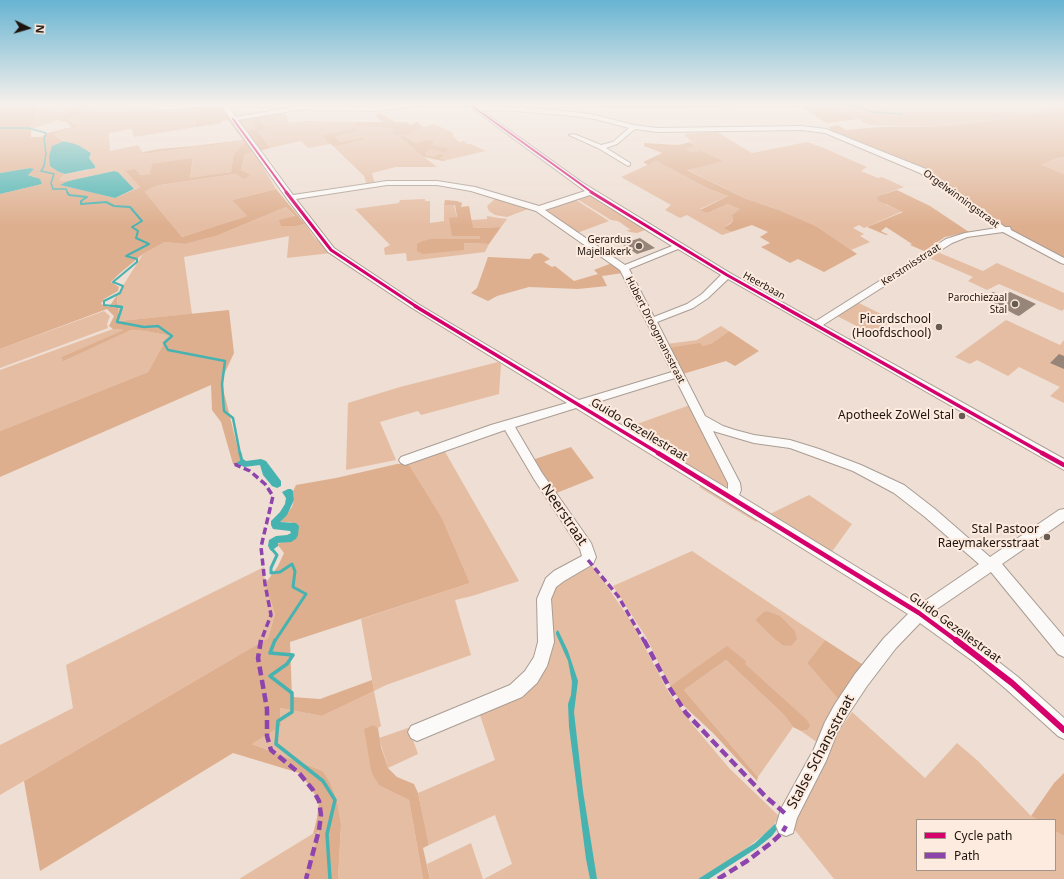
<!DOCTYPE html>
<html>
<head>
<meta charset="utf-8">
<style>
	body { margin:0 }
	#map { position:relative; width:1064px; height:879px; overflow:hidden; background:#eeded3; font-family:"Noto Sans",sans-serif }
	canvas { display:block }
	.legend { position:absolute; left:916px; top:819px; width:140px; height:52px; box-sizing:border-box; background:#fdebdf; border:1px solid #a4958b; margin:0; padding:5px 7px; list-style:none; font-size:12px; color:#1e140d }
	.legend li { display:flex; align-items:center; gap:8px; height:20px }
	.legend b { width:20px; border:1px solid #a4958b }
	.north { position:absolute; left:8px; top:8px; width:40px; height:40px; -webkit-text-stroke:3px #fdebdf; paint-order:stroke; rotate:95deg; font-size:11px; font-weight:700; line-height:16px; text-align:center; color:#1e140d }
	.north::after { content:''; display:block; margin:auto; width:14px; height:18px; background:#1e140d; clip-path:polygon(50% 0,100% 100%,50% 72%,0 100%) }
</style>
</head>
<body>
<div id="map">
<canvas width="1064" height="879"></canvas>
<ul class="legend">
<li><b style="height:5px;background:#d6006c"></b>Cycle path</li>
<li><b style="height:5px;background:#8e44ad"></b>Path</li>
</ul>
<div class="north">N</div>
</div>
<script>
const context = document.querySelector('canvas').getContext('2d');
context.lineJoin = 'round';
function paint(path, color) { context.fillStyle = color; context.fill(path, 'evenodd'); }
const toPath = rows => new Path2D(rows.map(r => 'M' + r).join(''));
function trace(path, color, width, dash) { context.strokeStyle = color; context.lineWidth = width; context.lineCap = dash ? 'butt' : 'round'; context.setLineDash(dash || []); context.stroke(path); }
function write(font, color, halo, rows, align = 'center') {
  context.font = font + ' "Noto Sans",sans-serif'; context.lineWidth = 4; context.setLineDash([]); context.textBaseline = 'middle'; context.strokeStyle = halo; context.fillStyle = color; for (const [text, x, y, turn = 0] of rows) {
    context.save(); context.translate(x, y); context.rotate((+turn || 0) * Math.PI / 180); context.textAlign = isNaN(turn) ? turn : align; if (halo) context.strokeText(text, 0, 0); context.fillText(text, 0, 0); context.restore();
  }
}
const green = toPath([
	[60,103,73,103,73,106,69,112,54,122,31,129,37,106],
	[94,103,130,103,154,110,182,107,181,111,202,109,202,118,197,119,197,127,134,137,132,129,109,133,110,151,138,145,144,154,243,141,246,143,233,157,231,172,190,179,193,159,150,174,140,175,125,171,140,187,134,189,118,172,114,171,68,181,59,180,65,174,88,170,95,166,89,158,91,153,52,134,78,126,69,119,82,109],
	[821,103,1064,103,1045,112,1037,114,935,127,871,125,863,123,860,119,857,119],
	[285,111,289,123,305,121,357,122,355,126,391,128,407,135,423,127,434,124,453,133,453,136,459,142,464,141,467,144,471,144,486,151,443,161,444,161,439,159,444,155,434,157,425,155,425,153,431,149,445,153,432,145,434,141,415,143,405,136,424,157,437,167,396,167,372,173,375,184,367,185,364,176,334,147,366,139,364,137,340,142,335,136,322,136,331,144,308,148,301,141,270,148,258,131,266,129,258,129,245,131,238,120],
	[717,132,752,153,807,142,824,148,867,167,861,171,878,178,882,177,904,187,878,196,886,205,903,211,864,228,859,225,853,228,864,234,860,236,870,242,851,250,819,228,807,222,779,210,744,198,686,169,722,161,700,150,691,152,685,149,695,146,684,134],
	[254,152,276,189,232,200,247,216,182,237,145,192,151,188,160,185,235,174,244,179,241,170,245,154],
	[1064,157,1064,174,1042,165,1054,159],
	[656,161,707,188,728,196,700,209,707,213,728,204,741,209,732,215,733,221,723,228,731,232,722,235,687,215,680,218,665,210,671,205,621,177],
	[592,195,648,229,637,233,630,232,626,230,631,230,618,221,611,220,577,199],
	[497,197,531,208,507,217,495,215,489,211,487,206],
	[425,199,425,201,430,201,430,223,444,221,444,205,454,205,457,218,449,218,480,236,479,239,431,239,464,250,463,243,489,244,485,252,410,261,407,261,406,253,385,255,384,248,390,245,355,209,399,203,400,200],
	[575,199,576,200,609,221,577,233,546,210,546,209],
	[286,207,295,217,296,226,305,224,314,237,331,253,287,258,289,236,184,257,192,314,119,321,117,295,143,254,165,242,185,244,216,236],
	[487,216,499,218,507,219,501,227,472,228,471,220,487,219],
	[935,251,983,271,997,263,1064,293,1064,309,1062,311,999,284,987,290,968,281,973,277,927,257],
	[857,302,893,320,872,334,837,316],
	[104,311,110,316,107,324,108,328,0,368,0,349],
	[1006,320,1060,345,1064,340,1064,403,1050,396,1060,387,1019,367,1008,376,977,360,970,364,955,357],
	[721,326,729,331,712,343,703,346,668,348,667,344,697,340],
	[113,329,125,330,61,357,63,360,131,330,145,331,172,336,164,343,148,372,0,431,0,370],
	[498,362,501,364,499,394,421,415,418,411,380,422,396,460,346,470,348,403,400,387],
	[690,405,729,484,725,488,623,429],
	[444,450,519,581,472,596,455,600,471,655,386,685,374,691,381,726,378,728,374,725,380,786,409,800,423,879,338,879,341,824,337,800,330,782,323,771,252,744,281,726,280,708,322,716,374,691,361,619,470,583,442,518,408,463],
	[703,484,759,518,756,522,699,487],
	[809,495,852,524,831,553,768,515],
	[692,551,825,640,807,663,838,699,818,743,801,731,807,730,727,647,670,686,646,637,613,586],
	[767,611,780,617,782,645,773,638,755,620],
	[590,566,593,567,607,586,632,623,669,693,692,724,729,768,779,816,774,825,766,833,739,854,698,879,484,879,512,864,495,815,429,845,418,793,495,760,479,712,531,685,550,596,558,584],
	[264,567,265,584,275,614,268,638,0,795,0,745,73,708,66,665],
	[726,660,784,715,793,727,758,777,684,690],
	[852,712,925,778,957,743,978,761,1031,816,1038,820,917,820,917,870,1055,870,1055,831,1064,836,1064,879,834,879,794,829,793,818,829,746],
	[411,727,411,734,418,754,388,768,379,738],
	[319,830,304,879,239,879],
	[471,843,483,879,430,879,427,864]
]);
const forest = toPath([
	[0,103,38,103,31,129,31,137,41,137,48,133,72,127,65,121,58,122,61,120,57,120,69,112,73,106,73,103,94,103,82,109,69,119,76,125,79,126,53,134,64,141,57,144,59,172,65,174,59,180,68,181,61,185,115,198,140,187,125,171,135,169,140,175,150,174,152,164,193,158,190,178,231,172,233,157,236,152,245,143,243,141,143,154,143,152,158,149,194,146,243,140,228,120,221,121,221,123,197,127,196,119,202,118,202,109,181,111,182,107,221,104,230,119,254,152,245,154,241,170,250,175,244,179,235,174,160,185,151,188,145,192,182,237,247,216,232,200,276,189,305,224,296,226,281,226,279,220,295,216,286,207,216,236,185,244,165,242,143,254,119,274,111,282,119,287,118,291,104,299,101,304,109,307,117,295,119,321,229,310,234,353,221,381,241,461,249,462,236,465,233,464,221,422,212,410,211,385,0,477,0,431,148,372,164,343,172,336,145,331,131,330,63,361,61,357,124,330,113,329,109,326,114,316,107,309,0,349,0,194,42,184,35,177,28,175,33,169,30,168,0,173],
	[589,103,756,103,700,108,615,109],
	[796,103,821,103,857,119,826,123],
	[1064,103,1064,157,1054,159,1042,165,1064,174,1064,258,1004,227,948,185,833,132,828,127,838,125,846,130,880,127,935,127,970,123,1037,114,1045,112],
	[380,113,395,122,406,122,410,125,417,122,423,127,407,135,388,134,395,130,391,128,355,126,357,122,382,122,375,115],
	[257,117,266,129,258,131,270,148,260,151,245,131,257,129,251,118],
	[355,128,358,131,335,136,340,142,364,137,366,139,334,147,322,136],
	[405,136,415,143,429,140,434,141,432,145,448,149,445,153,431,149,425,153,426,155,434,157,439,154,445,155,439,159,445,160,443,161,424,157,400,137],
	[690,142,695,146,686,149,691,152,700,150,723,161,687,170,744,198,779,210,807,222,819,228,857,254,824,272,798,259,790,263,761,247,770,243,760,237,768,232,752,225,731,232,723,228,730,224,733,221,732,215,740,209,728,204,707,213,700,210,728,196,707,188,656,161,648,165,643,162,662,153,644,146,644,143,678,145],
	[897,190,930,206,969,232,945,237,924,251,910,245,912,244,886,227,881,231,888,235,886,235,867,227,903,212,879,201,877,198,878,196],
	[445,200,457,201,462,203,461,207,469,206,473,228,501,227,489,244,464,243,464,250,423,254,417,251,417,244,423,241,431,239,479,239,480,236,452,236,449,218,457,217,455,205,444,205],
	[541,253,550,259,544,262,552,267,555,266,574,281,598,274,594,270,612,263,623,273,602,276,607,286,578,289,529,287,497,296,488,301,471,293,477,288,488,257,530,259,534,254],
	[729,331,759,351,735,366,726,361,683,374,668,348,700,343,703,346,712,343],
	[571,447,594,478,554,494,532,460],
	[408,463,442,518,470,583,290,642,292,697,320,699,372,680,374,691,322,716,280,708,281,726,252,744,323,771,330,782,337,800,341,824,338,879,304,879,319,831,313,834,317,818,319,801,308,784,299,773,233,753,40,871,24,781,268,638,275,614,265,584,278,566,284,553,277,544,296,539,291,522,280,522,292,507,294,500,293,491,296,485,336,478,397,464],
	[767,611,780,616,795,631,797,639,791,646,782,645,773,638,755,620,764,612],
	[825,640,865,666,838,699,807,663],
	[727,646,746,661,745,664,807,720,810,726,807,730,801,731,793,727,784,715,726,660,684,690,758,777,757,781,714,734,684,706,670,686],
	[374,725,378,728,381,747,388,768,397,777,414,784,418,793,429,845,423,848,430,879,423,879,409,800,380,786,374,777,371,770,364,729],
	[1064,773,1064,836,1055,831,1055,820,1038,820,1031,816,1054,783]
]);
const water = toPath([
	[64,141,78,145,91,153,89,158,95,166,95,168,65,174,59,172,50,166,49,156,52,146],
	[30,168,34,169,28,175,40,179,42,184,0,194,0,173],
	[114,171,118,172,134,189,115,198,60,185,68,181],
	[243,459,246,461,261,459,266,461,281,481,281,486,277,488,272,486,263,475,260,465,244,467,236,463],
	[288,489,291,489,293,491,294,500,287,515,280,522,296,523,299,526,298,535,296,539,291,542,278,543,278,546,271,551,268,546,269,540,276,536,287,535,291,533,290,531,273,529,271,525,271,521,280,512,285,504,286,498,282,492],
	[558,630,568,651,578,681,574,712,583,791,597,879,590,879,586,859,569,727,568,704,571,695,572,682,568,661,556,634,556,632],
	[775,824,778,828,772,836,757,848,709,879,698,879,755,843]
]);
const streamFar4 = toPath([
	[847,103,872,112,902,114],
	[0,128,28,128,46,133,44,139,46,154,44,166,41,171,54,174,51,183,53,189,66,189,68,193]
]);
const streamFar3 = toPath([
	[67,192,69,195,87,197,81,201,81,204,106,202,114,206,130,207,142,221,132,227,138,231,136,238,149,244,126,256,137,259,137,262,113,282,123,286,120,293,104,301,104,305,122,307]
]);
const streamFar2 = toPath([
	[116,306,122,307,117,322,144,327,158,326,172,336,164,343,168,350,225,361,222,384,224,411,233,418,240,454]
]);
const streamFar1 = toPath([
	[240,453,242,461],
	[271,548,277,555,271,568,271,573,280,572,292,564,295,571,293,587,306,594,275,641]
]);
const stream = toPath([
	[275,640,270,653,293,655,287,664,270,676,292,693,292,712,278,721,276,744,323,781,335,800,327,834,330,879]
]);
const building = toPath([
	[640,238,655,248,637,254,622,244],
	[993,292,1003,296,1010,292,1036,304,1019,316,1016,315,994,303,982,299],
	[1059,354,1064,356,1064,369,1050,363]
]);
const minor = toPath([
	[139,103,149,103,163,106,200,103,220,103,217,105,163,110,139,103],
	[220,103,226,103,236,117,298,106,376,107,410,103,425,103,422,105,376,111,298,110,238,120,293,195,387,181,437,181,475,187,539,206,585,191,465,103,472,103,476,106,515,107,574,112,595,115,634,125,657,128,802,126,826,129,926,169,1005,227,1010,227,1011,230,1064,258,1064,264,1061,263,1003,232,967,237,952,243,823,325,1064,459,1064,470,728,279,708,298,693,308,657,322,705,416,723,426,735,430,754,435,790,440,819,449,861,465,904,485,935,509,990,557,1059,510,1064,509,1064,521,1002,564,1064,637,1064,657,1058,654,991,572,931,613,986,652,1018,677,1064,718,1064,739,1058,736,1006,689,974,662,920,623,896,648,867,686,847,716,837,733,826,761,797,818,793,833,786,836,779,833,776,826,781,809,814,749,825,722,835,704,855,674,884,638,908,614,725,500,576,408,515,427,542,473,591,543,596,557,593,564,564,581,556,587,551,599,554,642,547,666,537,683,522,697,417,741,411,738,408,732,411,726,510,685,525,671,534,657,538,642,537,599,546,578,554,571,582,556,580,549,534,479,505,430,405,465,401,463,399,460,401,457,491,425,567,403,412,308,328,252,288,200,231,120,220,103],
	[481,110,515,111,574,116,595,119,629,128,613,142,601,145,574,134,569,135,598,148,628,166,630,165,630,163,606,148,617,144,635,129,657,132,802,130,825,133,920,173,997,228,965,233,946,239,816,321,730,273,583,183,481,110],
	[387,185,437,185,471,191,536,211,620,270,672,372,579,400,418,304,334,248,296,199,387,185],
	[590,195,672,246,625,265,545,210,590,195],
	[678,249,721,275,702,294,687,304,654,317,629,269,678,249],
	[675,378,728,483,728,489,588,405,675,378],
	[713,431,754,443,790,448,853,471,894,493,925,517,979,564,919,605,739,495,741,490,740,483,713,431]
]);
const quietFar1 = toPath([
	[236,463,236,465,250,471,265,484,273,496,261,547,265,584,271,615,261,641],
	[588,560,618,596,644,641]
]);
const quiet = toPath([
	[261,640,258,658,267,709,267,736,271,750,299,773,313,790,319,801,321,815,319,830,306,879],
	[644,640,669,687,686,713,766,797,788,816],
	[718,879,747,861,771,843,782,833,786,826]
]);
const cyclewayFar4 = toPath([
	[468,103,593,193],
	[233,119,287,193]
]);
const cyclewayFar3 = toPath([
	[286,192,331,250,417,307],
	[591,192,727,275,784,307]
]);
const cyclewayFar2 = toPath([
	[415,306,660,454],
	[782,306,1044,454]
]);
const cyclewayFar1 = toPath([
	[658,453,919,613,957,641],
	[1042,453,1064,465]
]);
const cycleway = toPath([
	[956,640,1012,683,1064,730]
]);
const markers = [
	[639,246,4,"#675b52"],
	[1015,304,4,"#675b52"],
	[939,327,4,"#675b52"],
	[962,416,4,"#675b52"],
	[1047,537,4,"#675b52"]
];
const farStreetnames = [
	["Orgelwinningstraat",961,199,36],
	["Kerstmisstraat",911,265,-33],
	["Heerbaan",764,286,29],
	["Hubert Droogmansstraat",655,330,63]
];
const farPoinames = [
	["Gerardus",631,240],
	["Majellakerk",631,252],
	["Parochiezaal",1007,298],
	["Stal",1007,310]
];
const poiNames = [
	["Picardschool",931,320],
	["(Hoofdschool)",931,334],
	["Apotheek ZoWel Stal",954,416],
	["Stal Pastoor",1039,530],
	["Raeymakersstraat",1039,544]
];
const streetNames = [
	["Guido Gezellestraat",639,430,31],
	["Guido Gezellestraat",955,628,36]
];
const nearStreetnames = [
	["Neerstraat",564,515,56],
	["Stalse Schansstraat",821,752,-62]
];
paint(green, '#e5bda3');
paint(forest, '#deaf8f');
paint(water, '#47b3b1');
trace(streamFar4, '#47b3b1', 1.5);
trace(streamFar3, '#47b3b1', 2);
trace(streamFar2, '#47b3b1', 2.5);
trace(streamFar1, '#47b3b1', 3);
trace(stream, '#47b3b1', 3.5);
paint(building, '#978579');
trace(minor, '#a99d94', 2);
paint(minor, '#fcfaf8');
trace(quietFar1, '#8e44ad', 3.5, [7, 3.5]);
trace(quiet, '#8e44ad', 4.5, [9, 4.5]);
trace(cyclewayFar4, '#d6006c', 2);
trace(cyclewayFar3, '#d6006c', 3);
trace(cyclewayFar2, '#d6006c', 3.5);
trace(cyclewayFar1, '#d6006c', 4.5);
trace(cycleway, '#d6006c', 6);
const sky = context.createLinearGradient(0, 0, 0, 226);
sky.addColorStop(0, '#67b4d2');
sky.addColorStop(0.46, '#f7f0eb');
sky.addColorStop(1, '#f7f0eb00');
context.fillStyle = sky;
context.fillRect(0, 0, 1064, 226);
for (const [x, y, r, color] of markers) { const dot = new Path2D(); dot.arc(x, y, r, 0, 2 * Math.PI); context.fillStyle = color; context.fill(dot); trace(dot, '#fdebdf', 1.5); }
write('10px', '#1e140d', '#fdebdf', farStreetnames);
write('10px', '#1e140d', '#fdebdf', farPoinames, 'right');
write('12px', '#1e140d', '#fdebdf', poiNames, 'right');
write('12px', '#1e140d', '#fdebdf', streetNames);
write('14px', '#1e140d', '#fdebdf', nearStreetnames);
</script>
</body>
</html>
